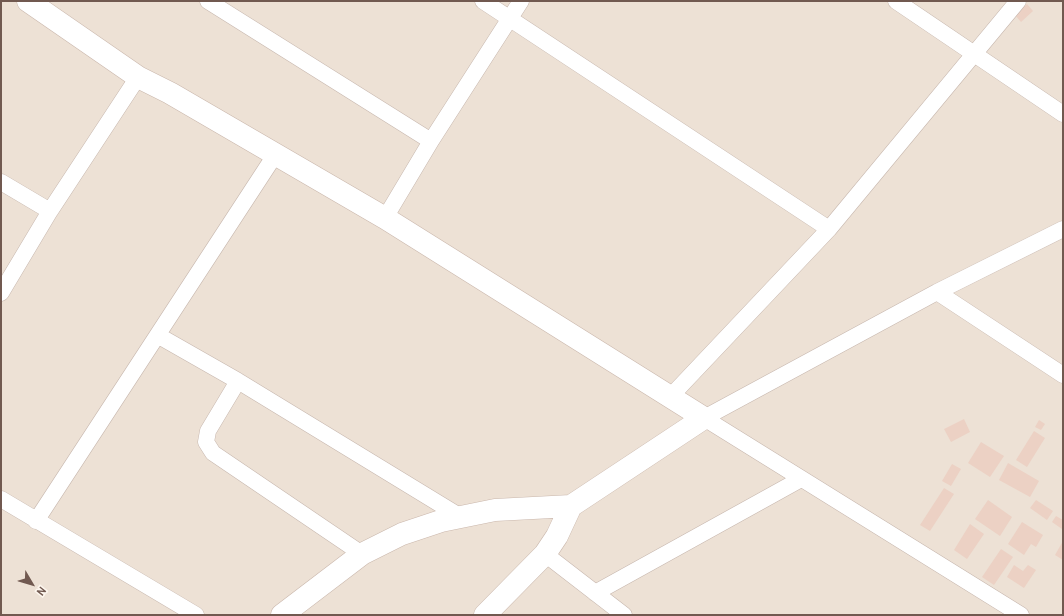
<!DOCTYPE html>
<html>
<head>
<meta charset="utf-8">
<style>
	body { margin:0 }
	#map { position:relative; width:1064px; height:616px; overflow:hidden; background:#faf2e8; font-family:Cabin,sans-serif }
	canvas { display:block }
	.frame { position:absolute; inset:0; border:2px solid #715950; pointer-events:none }
	.north { position:absolute; left:12px; top:564px; width:40px; height:40px; -webkit-text-stroke:3px #fdf6ee; paint-order:stroke; rotate:128deg; font-size:11px; font-weight:700; line-height:16px; text-align:center; color:#715950 }
	.north::after { content:''; display:block; margin:auto; width:14px; height:18px; background:#715950; clip-path:polygon(50% 0,100% 100%,50% 72%,0 100%) }
</style>
</head>
<body>
<div id="map">
<canvas width="1064" height="616"></canvas>
<div class="frame"></div>
<div class="north">N</div>
</div>
<script>
const context = document.querySelector('canvas').getContext('2d');
context.lineJoin = 'round';
function paint(path, color) { context.fillStyle = color; context.fill(path, 'evenodd'); }
const toPath = rows => new Path2D(rows.map(r => 'M' + r).join(''));
function trace(path, color, width, dash) { context.strokeStyle = color; context.lineWidth = width; context.lineCap = dash ? 'butt' : 'round'; context.setLineDash(dash || []); context.stroke(path); }
const residential = toPath([
	[1,1,1063,1,1063,615,1,615]
]);
const building = toPath([
	[1027,4,1033,11,1021,22,1015,15],
	[964,419,970,432,951,442,944,429],
	[1039,420,1045,424,1041,430,1035,427],
	[1034,431,1045,438,1027,467,1016,460],
	[981,442,1004,456,990,477,968,463],
	[1008,463,1039,481,1030,497,999,480],
	[952,464,961,469,951,486,942,481],
	[944,488,954,494,930,531,920,525],
	[988,500,1012,517,1000,536,975,519],
	[1036,500,1053,511,1047,520,1030,508],
	[1056,516,1063,520,1062,529,1052,522],
	[1022,522,1043,535,1036,547,1031,544,1024,555,1008,544],
	[970,524,984,534,967,559,954,550],
	[1063,541,1063,560,1055,555],
	[1001,549,1013,557,994,585,982,577],
	[1014,565,1023,571,1028,565,1036,570,1024,588,1007,577]
]);
const street = toPath([
	[208,1,431,141],
	[483,1,829,229],
	[896,1,1063,114],
	[1,182,50,211],
	[385,218,431,141,521,1],
	[937,292,1063,375],
	[1,293,50,211,138,77],
	[159,336,238,381,461,517],
	[238,381,208,431,206,442,213,453,362,554],
	[671,396,829,229,1018,1],
	[1,499,196,615],
	[36,521,275,155],
	[545,554,624,615],
	[595,593,801,479],
	[1021,615,704,418,937,292,1063,229]
]);
const secondary = toPath([
	[28,1,138,77,170,93,385,218,704,418,571,506,495,510,441,521,402,534,362,554,282,615],
	[485,615,545,554,557,536,571,506]
]);
paint(residential, '#ede1d5');
paint(building, '#ecd1c4');
trace(street, '#c7b7ae', 17);
trace(secondary, '#cab7ac', 23);
trace(street, '#fff', 16);
trace(secondary, '#fff', 22);
</script>
</body>
</html>
